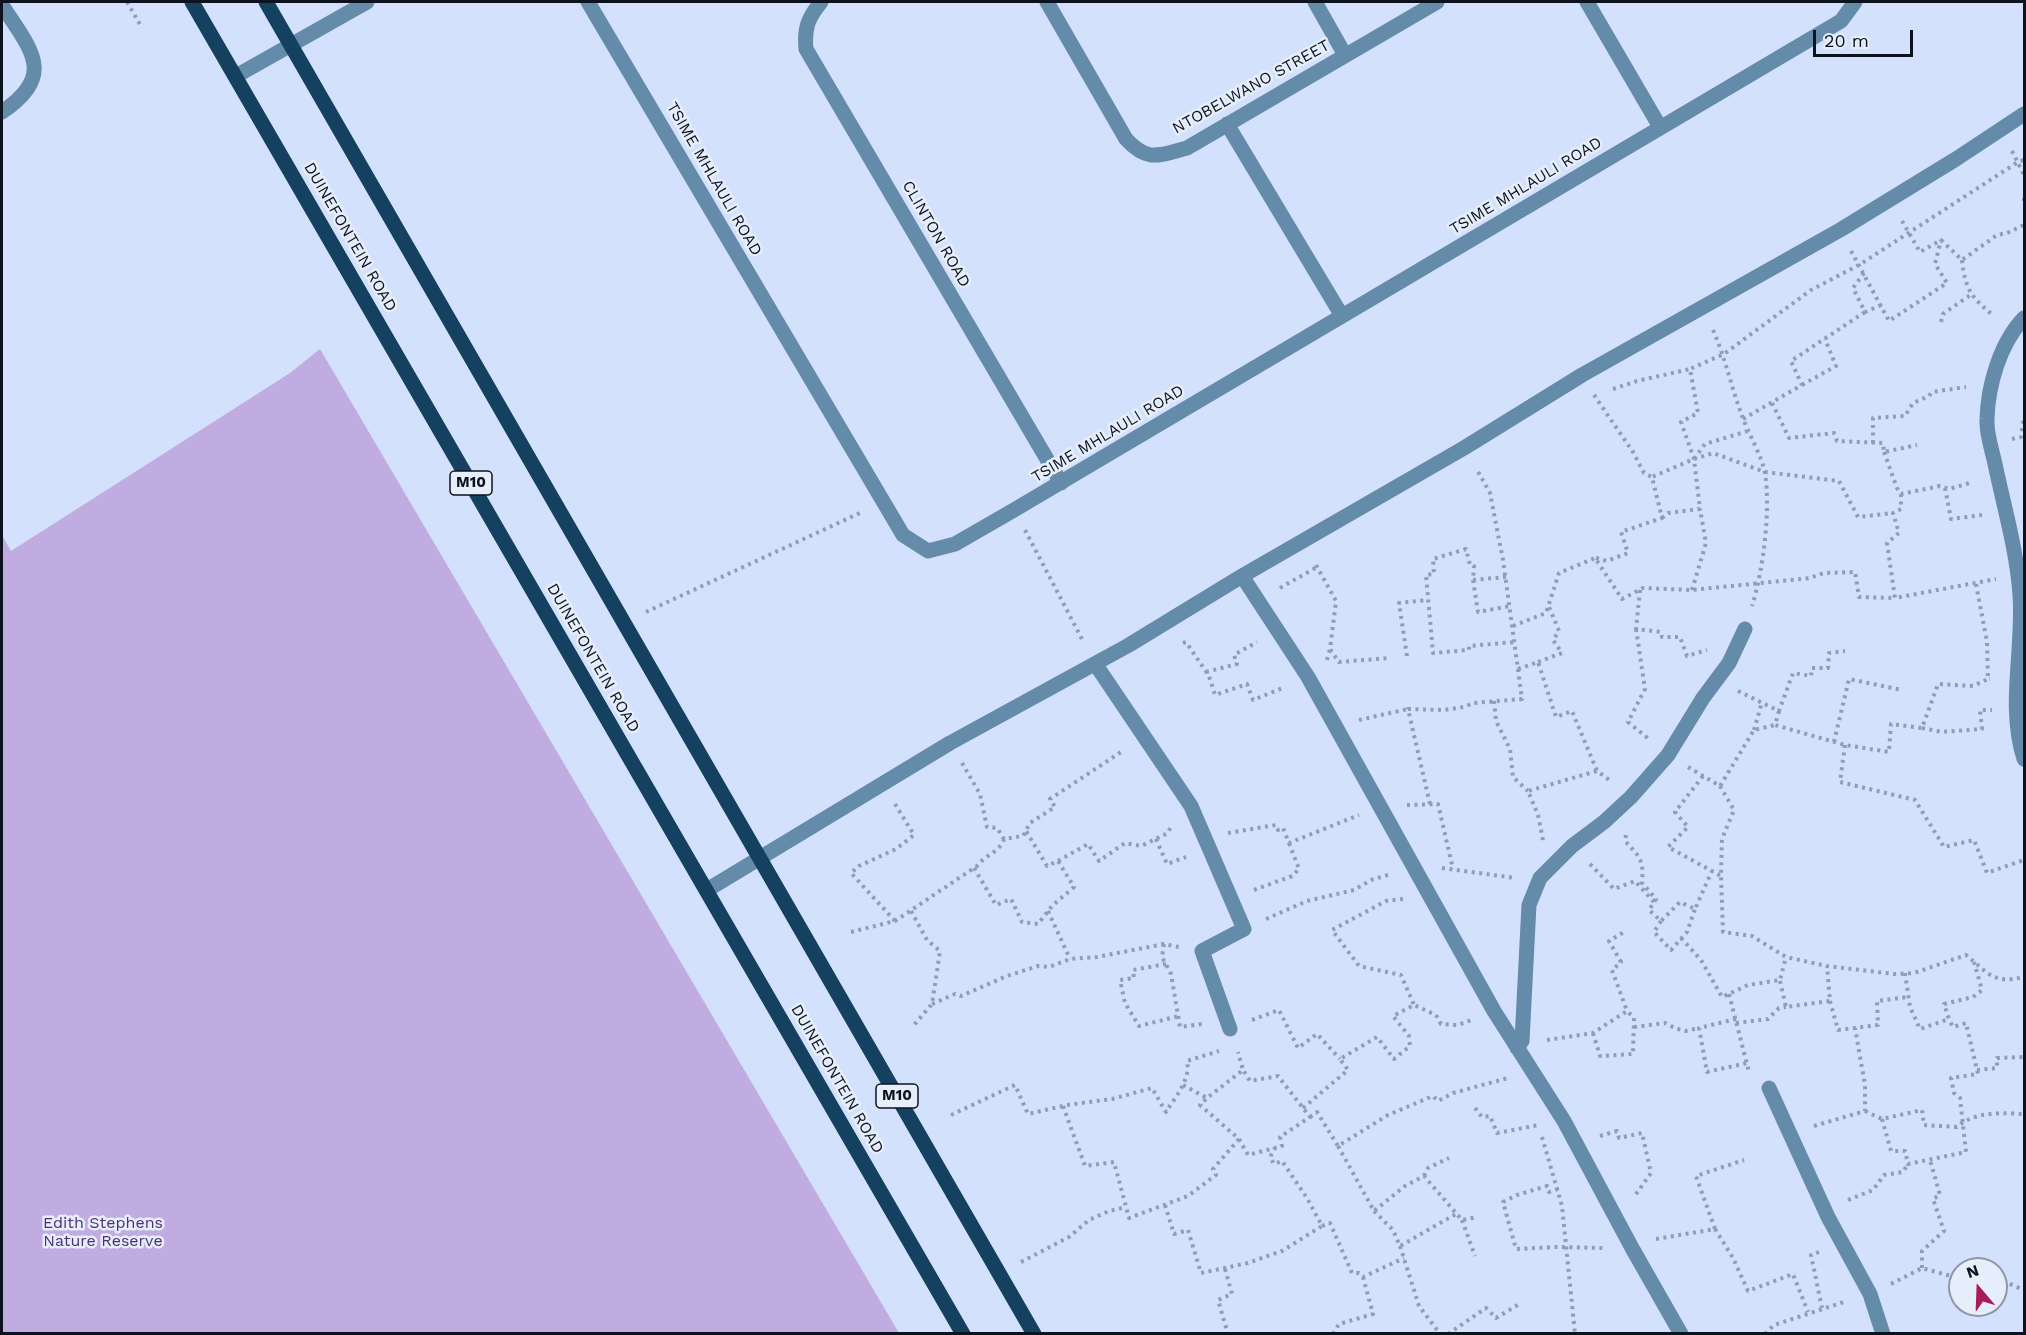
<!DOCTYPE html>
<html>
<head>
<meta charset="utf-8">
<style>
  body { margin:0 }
  #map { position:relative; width:2026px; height:1335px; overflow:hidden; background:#d3e1fc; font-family:"Work Sans",sans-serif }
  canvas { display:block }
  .frame { position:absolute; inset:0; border:3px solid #0d131e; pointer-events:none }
  .north { position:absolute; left:1948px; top:1257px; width:60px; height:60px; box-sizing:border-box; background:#e7eefb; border:2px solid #9096a3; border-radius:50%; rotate:341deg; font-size:16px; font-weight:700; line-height:24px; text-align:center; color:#0d131e }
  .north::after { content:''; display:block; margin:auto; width:21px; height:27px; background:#a91b58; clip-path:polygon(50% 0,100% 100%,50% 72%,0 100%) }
  .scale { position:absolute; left:1813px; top:30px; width:100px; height:27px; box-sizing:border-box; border:3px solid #0d131e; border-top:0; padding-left:8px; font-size:18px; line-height:21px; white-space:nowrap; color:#0d131e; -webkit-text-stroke:4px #e7eefb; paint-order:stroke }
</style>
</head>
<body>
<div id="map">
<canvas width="2026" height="1335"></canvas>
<div class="frame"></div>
<div class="north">N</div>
<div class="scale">20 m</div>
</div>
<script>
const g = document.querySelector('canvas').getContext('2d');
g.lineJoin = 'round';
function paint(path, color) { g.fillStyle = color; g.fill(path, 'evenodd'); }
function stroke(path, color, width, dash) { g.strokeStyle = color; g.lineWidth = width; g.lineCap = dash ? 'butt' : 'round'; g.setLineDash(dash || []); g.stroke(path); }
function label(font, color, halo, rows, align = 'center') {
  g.font = font + ' "Work Sans",sans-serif'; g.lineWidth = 5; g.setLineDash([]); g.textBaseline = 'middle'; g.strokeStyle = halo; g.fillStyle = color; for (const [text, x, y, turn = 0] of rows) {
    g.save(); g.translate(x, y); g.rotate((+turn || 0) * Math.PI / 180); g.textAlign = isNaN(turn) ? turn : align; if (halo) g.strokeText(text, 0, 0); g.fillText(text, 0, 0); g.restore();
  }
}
const green = new Path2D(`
  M320,349L899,1333H2V535L11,551L290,373Z`);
const path = new Path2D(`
  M127,2L142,28
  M2012,151L2024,175
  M2024,198V201
  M1902,221L1920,252L1941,240L1962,260L1997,235L2007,233L2024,225
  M1851,251L1889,321L1947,283L1935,264L1941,240
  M1962,260C1965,290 1972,298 1994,316
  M1864,273L1853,288L1865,312L1881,305
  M1941,322L1943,314L1972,294
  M1713,330C1725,357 1731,386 1741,413C1747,431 1762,456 1765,473C1771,510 1763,571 1752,606
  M1802,385L1836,366L1825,339
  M1613,389L1637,381L1690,369
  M1594,395L1633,452L1644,473L1652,477
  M1772,403L1789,438L1834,433L1837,441L1883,443L1884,452L1917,445
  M1743,419L1802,385L1791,361L1865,312
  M2012,439L2021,437L2024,416
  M1873,443V418L1905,416L1913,403L1929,396L1932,392L1966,387
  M1884,452L1897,488L1901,494L1940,486L1949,489L1973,482
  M1694,459L1713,453L1765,472L1839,481L1858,517L1893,513
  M1945,488L1951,519L1982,515
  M1901,494V509L1893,513L1899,533L1887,543L1895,598L1996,579
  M1662,518L1668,513L1700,509L1694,459L1681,422L1698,413L1690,369L1724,354L1811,290L1859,265L2018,162L2024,160
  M1025,530L1084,643
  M1596,558L1607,561L1628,553L1621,532L1662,518L1652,477L1694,459L1705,444L1748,431
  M1316,565L1336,601L1330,649L1339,662L1389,658
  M1506,577L1473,580L1474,566L1470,565L1466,549L1433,559L1434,574L1426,575L1433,653L1469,650V646L1515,642
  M1473,580L1478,612L1510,606
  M1976,584L1987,642L1988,679H1990
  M1280,588L1317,567
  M1640,590L1636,629L1661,632L1662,637H1680L1687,656L1707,650
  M1692,590L1706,543L1700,509
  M646,612L862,512
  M1513,626L1546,613L1559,573L1595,558L1622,599L1643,588L1692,590L1810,578L1824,573L1855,572L1859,597L1895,598
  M1636,629L1645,689L1628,722L1650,740
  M1183,643L1186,642L1209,676L1215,695L1247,684L1253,700L1285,687
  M1407,656L1399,603L1428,600
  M1327,660L1330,649
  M1538,662L1562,653L1553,640L1559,631L1549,607
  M1518,669L1538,662L1556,717L1572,711L1597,771
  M1206,672L1237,664L1234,655L1257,642
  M1738,691L1779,711L1793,673L1811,676L1812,668H1828L1829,653L1845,651
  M1494,701L1496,721L1510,749L1513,777L1528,791
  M1779,711L1775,725L1845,745L1889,752L1891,724L1922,728L1938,684L1973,686L1988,679
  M1359,720L1408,709
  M1922,728L1942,732L1982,729L1980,710H1992
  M1754,730L1762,702
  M1834,742L1849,679L1902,690
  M1845,745L1840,782L1915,800L1944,847L1974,840L1987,873L2024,860
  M962,763L980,794L987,827L997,828L1004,839L1023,836L1030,823L1055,807L1050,799L1124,750
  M1688,767L1720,786L1754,730L1775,725
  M1703,776L1675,812L1688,827L1668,847L1721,876
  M1720,786L1734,810L1722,839L1721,876L1723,932L1752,936L1786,957L1827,966L1894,974L1914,973L1966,955C1989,974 1993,984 2024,977
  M895,804L914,835L896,849L859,866L851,873L895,921
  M1430,804L1408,709L1444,710L1464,707L1473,703L1522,699L1503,560L1490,493L1476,468
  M1407,805L1438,804L1453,869
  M1228,833L1276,825L1278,830L1283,828L1289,843L1359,815
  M1626,835L1625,841C1640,857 1644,860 1642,883L1656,899L1649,910L1661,921L1680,902L1695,909L1712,871
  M1156,839L1167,864L1186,857
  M1543,840L1538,815L1528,791L1597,771L1612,782
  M1058,861L1088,844L1099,861L1125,843L1141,846L1168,833L1172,824
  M1590,864L1614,889L1635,881L1654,902
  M974,868L996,905L1011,899L1022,922L1038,924L1052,906L1074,887L1058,861L1047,866L1026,831
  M1442,868L1515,878
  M1254,890L1292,876L1299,869L1289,843
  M1403,899L1386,901L1332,930L1359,966L1401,975L1414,1005
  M911,911L927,940L940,951L932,1004L914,1025
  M1048,911L1070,959
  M1266,919L1307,901L1354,890L1371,880L1391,874
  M1661,921L1654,932L1671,950L1687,932L1695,909
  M851,932L895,921L977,866C985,855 1000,852 1004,839
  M1681,938L1701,960L1722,997L1748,985L1780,980L1786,957
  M1164,944L1162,957L1171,974L1180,1027L1202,1024
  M1166,964L1133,970L1134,978L1120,980L1125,1003L1139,1026L1179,1016
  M1905,973L1910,1007L1920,1029L1949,1019L1944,1004L1973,997L1982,990L1974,962
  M1780,981L1786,1007L1830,1001L1827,966
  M1729,994L1749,1072
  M1830,1001L1838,1030L1878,1025L1877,1001L1908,997
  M932,1004L955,994L961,996L1007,976L1038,966L1049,967L1070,959L1097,957L1164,944L1179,947
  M1736,1019L1699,1028L1707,1072L1747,1063
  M1252,1020L1279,1010L1298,1048L1317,1034L1340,1059
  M1736,1023L1768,1019L1779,1008L1786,1007
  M1634,1027L1665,1023L1675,1028L1685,1031L1699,1028
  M1593,1033L1600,1056L1633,1054L1634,1018L1627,1011
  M1547,1040L1593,1033L1627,1011L1612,970L1621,962L1609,941L1624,932
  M1977,1070L1997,1068V1058L2024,1057
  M1183,1085L1207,1098L1243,1070L1238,1052
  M1063,1106L1085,1166L1114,1162L1129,1218L1188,1196L1216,1175L1213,1169L1239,1139L1200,1105L1207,1098
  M1303,1108L1348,1070L1340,1059L1377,1037L1394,1059L1410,1046L1409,1036L1393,1016L1414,1005L1436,1015L1441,1024L1458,1025L1471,1020
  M1475,1108L1482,1117L1490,1116L1497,1133L1539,1125
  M1865,1111L1882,1119L1922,1110L1924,1125L1957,1127C1975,1111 2002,1113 2024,1114
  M951,1115L1015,1085L1028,1114L1067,1105L1112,1099L1152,1088L1166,1112C1175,1097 1191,1080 1187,1061L1219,1051
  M1310,1117L1317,1112L1338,1146L1388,1115L1433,1096L1438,1101L1453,1093L1508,1078
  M1882,1119L1891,1151H1905L1908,1164L1966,1152L1960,1098L1954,1093L1951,1078L1978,1074L1966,1023L1953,1027L1949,1019
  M1814,1126L1865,1111V1085L1855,1028
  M1600,1136L1617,1131L1619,1138L1642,1133L1651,1173L1634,1197
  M1542,1137L1562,1206L1575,1334
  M1239,1139L1248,1155L1282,1146L1280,1137L1310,1117L1278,1076L1250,1081L1243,1070
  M1338,1146L1374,1211L1405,1186L1424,1176L1462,1220L1477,1217
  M1424,1176L1428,1168L1449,1158
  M1558,1189L1549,1192L1547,1186L1517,1195L1503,1202L1516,1249L1557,1247L1603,1248
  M1848,1200L1873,1190L1884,1175L1903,1172L1908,1164
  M1165,1205L1174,1234L1188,1230L1201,1273L1248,1263L1282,1251L1322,1226L1307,1198L1282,1161L1274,1164L1270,1157L1275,1148
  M1374,1211L1393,1230L1400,1246L1456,1214
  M1462,1220L1475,1256
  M1322,1226L1330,1223L1352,1273H1359L1363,1277L1404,1258
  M1715,1229L1733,1258L1748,1291L1793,1274L1808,1312
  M1656,1239L1715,1229L1696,1176L1744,1160
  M1400,1246L1419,1306L1440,1334
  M1819,1252L1811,1255L1822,1308
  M1021,1262L1069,1237L1089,1220L1109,1211L1126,1207
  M1922,1268V1251L1944,1231L1933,1199L1940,1195L1930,1160
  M1225,1269L1232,1294L1218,1300L1228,1334
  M1996,1278L2024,1290
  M1891,1284L1922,1268L1947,1275H1960
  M1333,1334L1339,1324L1373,1314L1363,1277
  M1448,1334L1486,1308L1496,1318L1521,1303
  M1765,1334L1774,1325L1847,1301`);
const lane = new Path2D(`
  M2,5C31,50 57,75 2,112`);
const street = new Path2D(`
  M588,2L903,535L928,551L955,544L1014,510L1841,21L1855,2
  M821,2C808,18 804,28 806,49L1061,483
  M1047,2L1126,139C1148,163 1159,155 1187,148L1437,2
  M1315,2L1345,55
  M1587,2L1660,127
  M236,76L367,2
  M1227,124L1342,316
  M2024,318C2000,343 1988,385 1987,419C1986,433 1992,450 1995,464C2004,507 2017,551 2020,595C2024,649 2007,706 2024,759
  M1242,576L1308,677L1494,1011L1564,1121L1632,1248L1681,1334
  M1096,665L1191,806L1244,929L1202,951L1230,1029
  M707,890L950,743L1129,645L1242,576L1464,448L1582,375L1840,230L1956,159L2024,114
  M1517,1048L1522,1041L1529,905L1540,878L1572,846L1604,822L1631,797L1668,755L1703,698L1729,663L1745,629
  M1769,1088L1828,1217L1870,1294L1883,1334`);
const primary = new Path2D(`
  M192,2L963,1334
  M266,2L1034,1334`);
const shields = [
  [471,483,42],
  [897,1096,42]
];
const shieldNames = [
  ["M10",471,483],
  ["M10",897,1096]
];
const streetNames = [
  ["NTOBELWANO STREET",1251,87,-29],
  ["TSIME MHLAULI ROAD",714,179,60],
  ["TSIME MHLAULI ROAD",1526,186,-31],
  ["CLINTON ROAD",936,234,60],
  ["DUINEFONTEIN ROAD",350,237,60],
  ["TSIME MHLAULI ROAD",1108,434,-31],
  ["DUINEFONTEIN ROAD",593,658,60],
  ["DUINEFONTEIN ROAD",837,1079,60]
];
const parkNames = [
  ["Edith Stephens",103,1223],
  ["Nature Reserve",103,1241]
];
paint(green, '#c1ace1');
stroke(path, '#919db2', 4, [3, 4.5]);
stroke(lane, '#648ba9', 15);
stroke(street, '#648ba9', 15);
stroke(primary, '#14415f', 15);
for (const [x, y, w] of shields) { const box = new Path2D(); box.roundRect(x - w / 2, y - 12, w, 24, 4.5); g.fillStyle = '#e7eefb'; g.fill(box); stroke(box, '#0d131e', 1.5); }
label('bold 15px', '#0d131e', null, shieldNames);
label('16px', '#0d131e', '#e7eefb', streetNames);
label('16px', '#4e3072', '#e7eefb', parkNames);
</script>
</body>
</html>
